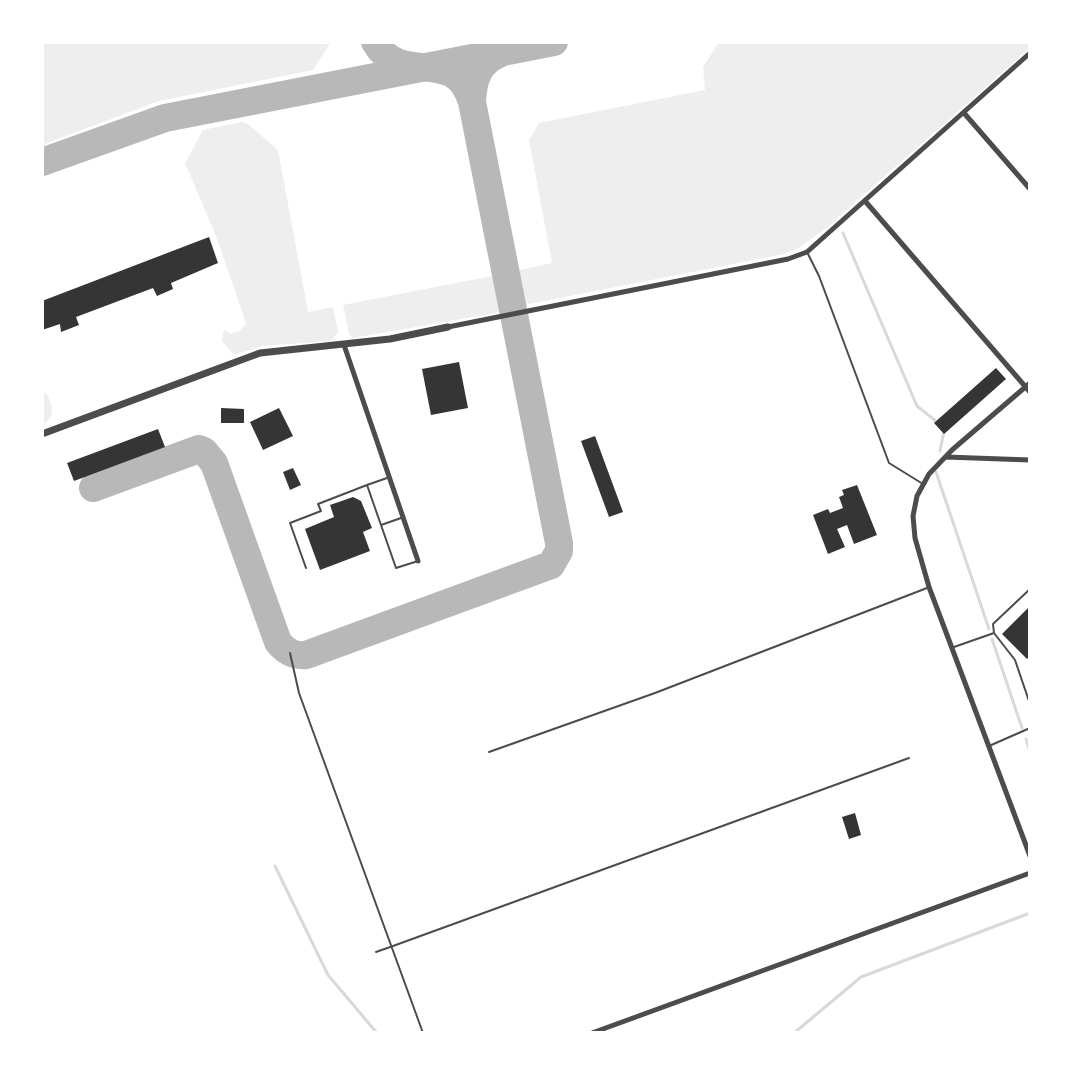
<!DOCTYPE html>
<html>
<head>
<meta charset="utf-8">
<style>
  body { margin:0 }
  #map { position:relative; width:1072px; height:1075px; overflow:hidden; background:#fff; font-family:Arial,sans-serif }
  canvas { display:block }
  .frame { position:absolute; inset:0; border:44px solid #fff; pointer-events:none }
</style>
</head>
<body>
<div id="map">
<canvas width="1072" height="1075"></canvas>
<div class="frame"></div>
</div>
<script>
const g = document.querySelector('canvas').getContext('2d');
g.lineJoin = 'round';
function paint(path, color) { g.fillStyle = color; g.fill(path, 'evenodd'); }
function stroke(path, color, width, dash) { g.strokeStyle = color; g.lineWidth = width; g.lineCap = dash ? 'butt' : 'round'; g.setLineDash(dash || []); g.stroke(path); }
const green = new Path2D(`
  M42,42H331L313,70L159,101L42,145Z
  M719,42H1030V48L825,229L800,247L784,254L529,304L523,302L519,279L520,270L552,263L529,140L539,123L705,90L703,67Z
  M242,122L248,124L278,150L308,312L333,307L338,332L331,341L262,346L234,355L222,341L224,330L231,334L240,331L246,323L216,236L185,163L203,130Z
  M492,276L495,280L501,312L353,338L349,334L343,305Z
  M42,391L47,395C54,409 55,417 42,425Z`);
const stream = new Path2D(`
  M843,233L917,406L937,422
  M940,451L944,431
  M936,472L989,629
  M992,639L1022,728
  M1026,739L1030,752
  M275,866L328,975L377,1033
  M794,1033L861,977L1030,913`);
const taxiway = new Path2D(`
  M375,42C402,89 454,43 472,102C473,79 479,61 501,53
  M42,162L165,118L554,42
  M93,488L199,449L204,451L214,463L278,642C286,652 294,656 306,655L551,565L559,551V543L472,102`);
const building = new Path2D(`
  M209,237L218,263L171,283L173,289L157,296L153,288L76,317L79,325L61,332L60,324L42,330V301Z
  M459,362L468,408L431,415L422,369Z
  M996,368L1006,379L944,434L934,423Z
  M221,408L244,409V423H221Z
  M279,408L293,436L263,450L250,422Z
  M158,429L165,447L74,481L67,463Z
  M595,436L623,512L609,517L581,441Z
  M293,468L301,485L290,490L283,472Z
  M857,485L877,535L854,544L847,525L837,529L845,547L828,554L813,515L828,509L830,513L843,508L839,497L844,495L842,490Z
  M353,497L361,501L372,528L363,532L370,551L320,570L305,529L334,517L330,505Z
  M1030,606V656L1027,659L1002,634Z
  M855,813L861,835L849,839L842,817Z`);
const service = new Path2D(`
  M807,252L819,276L889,463L923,484
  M367,485L387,478
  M381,525L401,518
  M306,568L290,523L321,511L318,504L367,485L396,568L418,561
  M994,633L993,624L1030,589
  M954,647L994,633L1015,660L1030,704
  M290,653L299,693L423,1033
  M989,746L1030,728
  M489,752L655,693L927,588
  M393,946L909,758
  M376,952L393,946`);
const minor = new Path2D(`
  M964,113L1030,189
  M865,201L1030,392
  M448,327L788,259L807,252L1030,53
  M344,345L418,561
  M1030,383L952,450L929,474L917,496L913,516L915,538L929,587L1030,856
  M946,457L1030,460
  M592,1033L1030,873`);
const tertiary = new Path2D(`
  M42,434L260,353L390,339L448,327`);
paint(green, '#eee');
stroke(stream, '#d9d9d9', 3);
stroke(taxiway, '#b8b8b8', 28);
paint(building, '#353535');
stroke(service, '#4c4c4c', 2);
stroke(minor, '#4c4c4c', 5);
stroke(tertiary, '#4c4c4c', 7);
</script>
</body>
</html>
